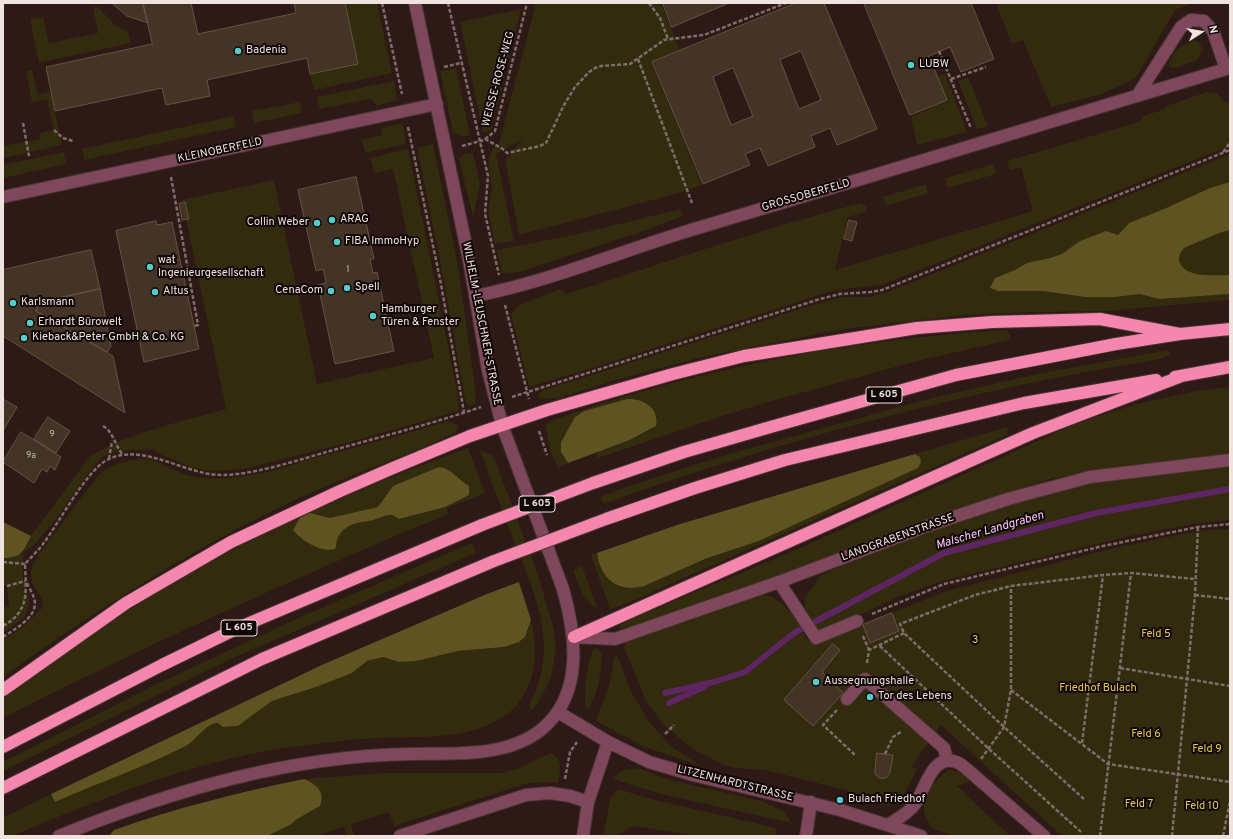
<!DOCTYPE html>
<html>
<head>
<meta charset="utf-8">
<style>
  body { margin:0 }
  #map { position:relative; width:1233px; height:839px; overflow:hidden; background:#2d1916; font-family:Overpass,sans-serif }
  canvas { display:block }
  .frame { position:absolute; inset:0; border:4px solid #f0e2df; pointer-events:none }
  .north { position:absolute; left:1181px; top:12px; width:40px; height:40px; -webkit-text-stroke:3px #0f0706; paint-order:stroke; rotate:78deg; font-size:11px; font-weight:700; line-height:16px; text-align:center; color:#f0e2df }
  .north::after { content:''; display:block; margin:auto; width:14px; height:18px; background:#f0e2df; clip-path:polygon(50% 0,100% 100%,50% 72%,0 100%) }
</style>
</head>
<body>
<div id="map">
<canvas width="1233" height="839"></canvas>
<div class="frame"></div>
<div class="north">N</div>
</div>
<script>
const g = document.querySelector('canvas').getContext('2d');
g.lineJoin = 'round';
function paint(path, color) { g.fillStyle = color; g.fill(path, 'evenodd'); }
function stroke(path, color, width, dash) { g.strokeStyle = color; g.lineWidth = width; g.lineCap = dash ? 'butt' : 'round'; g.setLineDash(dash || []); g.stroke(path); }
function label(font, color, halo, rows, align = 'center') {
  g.font = font + ' Overpass,sans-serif'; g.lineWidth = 4; g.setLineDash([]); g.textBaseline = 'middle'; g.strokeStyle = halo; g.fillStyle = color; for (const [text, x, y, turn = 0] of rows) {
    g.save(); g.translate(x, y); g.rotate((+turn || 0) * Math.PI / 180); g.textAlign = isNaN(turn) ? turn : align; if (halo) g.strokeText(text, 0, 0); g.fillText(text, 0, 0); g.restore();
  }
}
const green = new Path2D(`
  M345,3H377L392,73L314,90L310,74L358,64Z
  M536,3H661L680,50L651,62L702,185L679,193L519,235L505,159L523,139L496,154L514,241L495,244L488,210L492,189L488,161L493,148L499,143Z
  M996,3H1193L1175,10L1136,78L1102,94L1051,107L1023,40L1012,44Z
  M93,7H98L114,24L128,32L131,43L39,63L30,19L43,17L49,43L98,33Z
  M521,9L491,130L483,133L460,22Z
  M1193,41H1197L1203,49L1198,60L1175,68L1169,67C1169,54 1182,44 1193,41Z
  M456,68L470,135L462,137L453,132L440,71Z
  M32,70L38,95L51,92L62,145L3,158V146L40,139L39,133L54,130L47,99L32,102L26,71Z
  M945,74L967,132L917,145L911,117L947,100L938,77Z
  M968,77L988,126L977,129L958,81Z
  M394,81L397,100L377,106L371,99L320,109L317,97Z
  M1207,92L1217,93L1223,100L1230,104V146L882,285L835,290L599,366L529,387L511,314L518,306L560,289L567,294C665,262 762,229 861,203L867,207L866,212L848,217L835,270L1033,211L1021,167L1010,170L1007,161L1139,122L1143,116L1165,109L1166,106Z
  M300,102L302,113L254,123L252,111Z
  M234,116L236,127L84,160L82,149Z
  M402,123L406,144L365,153L362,140L382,135L381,128Z
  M433,144L458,265L476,395L475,404L470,406L467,405L465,399L441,265L417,148Z
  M408,149L457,391L459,407L458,411L354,441L244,469L210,471L193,468L157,453L154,449C140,450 116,449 103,457C98,461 93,468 89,473C72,494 45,541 23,553V577L30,604L24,618L3,633V608L9,606L7,585H3V558H13L23,553L31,536L90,456C132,432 180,422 226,409L182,200L274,180L317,384L434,358L393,169L374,173L370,158Z
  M64,152L66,164L3,178V165Z
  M473,153L480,184L473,217L459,159L465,154Z
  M1230,154V182L1210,188L1165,209L1129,223L1118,235L1050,258L1027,263L1015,270L995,278L991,288L998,291H1042L1085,297H1115L1140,293L1159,299L1230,294V300L1107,311L1035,312L965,315L844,329L698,358L613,381L559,398L539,399L538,394L544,390L803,308L842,297H868L885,293Z
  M994,164L996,174L948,188L945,178Z
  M926,184L928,193L886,206L883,197Z
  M681,209L683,216L635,234L522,271L502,274L497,250L578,234Z
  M1230,230V275C1217,275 1181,279 1179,259C1179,255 1181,251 1184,248L1219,233Z
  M1007,330L1010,335L1009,340L917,361L772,401L722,416L598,458L596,453L630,440L653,429L657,416L647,403L627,399L584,411L575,417L561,442V452L568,463L558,468L550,450L545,423C693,369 850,339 1007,330Z
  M1168,350L1170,355L1160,359C971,390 784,439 603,504L600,497L629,486L726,455L924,400L1037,374Z
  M1230,387V456L1103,469L1050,479L633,627L619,628L620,625L641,615L800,548L1075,424L1136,404L1197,391Z
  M448,421L458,425L457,431L452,434C405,457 354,473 306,495C199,544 99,608 3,677V640L23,627L43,607C43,593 26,583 32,567C35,558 96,476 104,470C115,463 131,459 145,459C159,460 173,471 187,475C208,481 228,478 250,475C272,473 293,464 314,458C359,446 404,435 448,421Z
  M1004,428H1008L1007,435L625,604L610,609L591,555L597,553C600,570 607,580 622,588L759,541L918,468L921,462L920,457L915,454Z
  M468,448L485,493L447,508L448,514C297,577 149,644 3,718V699C75,643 152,592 233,549C309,510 388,477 468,448Z
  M480,450L491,455L495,460L538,575L554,630L556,648L551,678L537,705L531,710L529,705C561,648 535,594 513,539C502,509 490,480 480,450Z
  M1230,465V520L1192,524L1135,535L942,581L898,597L826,631L819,630L805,608V597L821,575L850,562L1010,503L1095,479Z
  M1230,529V836H1062L941,725L912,766L917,770L902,798L889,806L848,795L849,791L765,770L735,768L724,765L691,748L663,724L646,701L624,647L626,641L759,594C785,596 796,620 808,641L818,643L946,591L1119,547L1198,531Z
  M472,543L476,553L233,658L3,771V762L155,685L298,618Z
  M582,566L597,608C582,601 579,584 573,570Z
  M531,620C540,655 535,699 500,719C463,741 417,736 376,738C344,740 312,744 280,749C191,762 96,801 12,836H3V818L51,794L55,802L171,753C178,750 185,748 191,743C200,736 206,724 218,723L223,727L238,726L272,701L316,687L352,673L367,661L383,657L399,662L458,651L504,647L519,642L525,637Z
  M595,648L602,653C601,673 599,694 587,710C582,700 587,655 595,648Z
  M617,655L632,693L650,723L671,746L701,766L642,746L596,721L610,682L614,658Z
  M550,753C564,758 560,770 558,782L528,783L394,826L389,812L351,824L354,836H348L344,827L316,836H267L290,825L297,819L320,806C326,792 316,784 304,779L386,773H501L520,768Z
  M638,768L670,780L762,801L785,812L791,823L661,794L613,779L621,771Z
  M949,770C959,770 965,773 970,782L957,786L1010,836H953L932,828C929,823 925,817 924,811C921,797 937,776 949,770Z
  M618,789L655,800L776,828V836H699L633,826L616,836H603L611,797Z`);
const forest = new Path2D(`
  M1230,182V230L1219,233L1184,248C1181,251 1179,255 1179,259C1181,279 1217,275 1230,275V294L1159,299L1140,294L1115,297H1085L1042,291H998L990,288L995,278L1015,270L1027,263L1050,258L1062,254L1080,241L1106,231L1118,235L1129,223L1164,209L1210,188Z
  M627,399C643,398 660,408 656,426L630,440L568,463L561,452V442L575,417L584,411Z
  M915,454L920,457L921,462L918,468L759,541L705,559L644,586C617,593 601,579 597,553L677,525Z
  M439,467C450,468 459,480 469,486V495L445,507L399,519C390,511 384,517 373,520C360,523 349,522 340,534C336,538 337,545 335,549C321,553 302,541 293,530L300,518L310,513L330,518L378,507L393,486Z
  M3,522L31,536C23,552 22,558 3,558Z
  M519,582L531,620L525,637L519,642L504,647L458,651L416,661L399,662L383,657L367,661L352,673L316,687L272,701L238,726L223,727L218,723C204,724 197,741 184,747C142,768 98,783 55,802L51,794L324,664L487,594Z
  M304,779C316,784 326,792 320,806L297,819L290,825L267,836H109L114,830C176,808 240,792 304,779Z`);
const stream = new Path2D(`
  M665,693L714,682L745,672L794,633L944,553L1096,513L1230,489
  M669,703L704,687`);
const building = new Path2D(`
  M112,3H143L148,23L127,16Z
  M143,3H191L198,34L296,13L294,3H345L358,64L310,74L307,58L207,80L210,96L166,105L162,88L55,111L46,67L152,44Z
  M663,3H729L672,27Z
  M796,3H824L877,129L837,145L830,128L811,136L815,147L768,166L760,148L745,154L750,165L703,184L652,62ZM801,51L821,100L799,109L780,60ZM733,68L753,116L731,125L713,77Z
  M864,3H971L994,59L961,72L950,47L929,56L947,100L910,115Z
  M356,177L374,259H370L373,273L377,272L394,351L335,364L318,285L326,283L325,277L323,269L316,271L298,190Z
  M185,202L189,219L182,220L179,204Z
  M849,220L857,222L852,241L844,239Z
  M156,221L157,225L172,222L199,349L144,362L116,231Z
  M91,250L100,289L41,302L36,311L113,356L125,413L3,336V270Z
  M100,289L111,346L107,352L36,311L41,302Z
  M3,399L17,407L3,431Z
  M48,417L70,431L56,453L34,439Z
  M21,432L61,457L55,470L50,466L47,472L42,469L34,483L3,462Z
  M892,613L899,631L870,643L863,625Z
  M833,644L840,650L822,672L843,693L813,726L784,700Z
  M877,753L893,755L890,773L886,778H879L875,774Z`);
const path = new Path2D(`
  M382,3L402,94
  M448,3L488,176L485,214L499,275
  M649,3L660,18L668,39
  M939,51L971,128
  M638,59L692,203
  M444,67L461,63
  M951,79L986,67
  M23,123L29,156
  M408,127L440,279L464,412
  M54,130L63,138L73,141
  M485,139L503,149L507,153L540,146L546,143L564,105L575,87L588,73L595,68L601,66L630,64L664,40L704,35L786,3
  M462,146L484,140L495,131L527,3
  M1223,152L1230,143
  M171,177L198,325L194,326
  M505,305L529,399
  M512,397L820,299L840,294L871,292L882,290L1230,150
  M103,426C113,431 115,446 123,455
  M539,431L547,455
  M109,459L112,441
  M3,562L25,564
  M7,586L25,581
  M1195,595L1230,599
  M872,614L944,584L1103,546L1198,527L1230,524
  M3,626C30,611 26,591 25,564C31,557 38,551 43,544C59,523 86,471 107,460C143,441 185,476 224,475C257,474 298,460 330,451C380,437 431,424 481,407
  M863,636L869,650
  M3,637C15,629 40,616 34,598C32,592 28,586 26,581
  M880,646L989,749L1081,832
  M867,663L869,650L904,633
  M1120,668L1230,686
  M1011,690L1108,764L1230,782
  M837,710L823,725L855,755
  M665,734L674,725
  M1082,743L1103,575
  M885,754L893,737L901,732
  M981,759L1004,727L1011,690V586
  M565,779L570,752L577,742
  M1084,799L1004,727L904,633L900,624L975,595L1011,586L1103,575L1131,573L1195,579
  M1100,836L1131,573
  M1172,836L1195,595L1198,527
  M1223,836L1230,801`);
const minor = new Path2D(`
  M3,197L437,104
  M475,296C552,281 626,249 701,227C876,174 1051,123 1226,69L1213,31L1204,21L1191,20L1181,27L1137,96
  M779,582L816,638L857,621
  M574,637L615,639L779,582L930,525L1008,499L1090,477L1230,460
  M847,699L865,679L944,748L947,760
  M558,712L608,742L649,762L693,775L840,810L921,836
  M888,825C897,819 909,813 915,804C925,790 932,753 956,762C961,763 965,768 969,771L1044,836
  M59,836C171,791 289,756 410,754C453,753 507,758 542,729C584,694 576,635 563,589L502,425L488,370L469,260L415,3
  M400,836L526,795L550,793L570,796L588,802
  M583,836L588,802L608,742
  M806,836L811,802`);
const highway = new Path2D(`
  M1175,377L1230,367
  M593,483L684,452L774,426L956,375L1116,344L1180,334L1230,329
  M606,519L695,488L785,460L1024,403L1156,380
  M574,637L1033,433L1182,376
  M3,690L126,603L231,542L340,491L393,468L470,436L547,410L673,374L744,356L917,328L992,322L1100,319L1180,334
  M3,747L162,665L240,627L482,525
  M3,788L262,659L494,561`);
const highwayBridge = new Path2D(`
  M482,525L593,483
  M494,561L606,519`);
const markers = [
  [238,51,4,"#52cdcc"],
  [911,65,4,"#52cdcc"],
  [332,220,4,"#52cdcc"],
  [317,223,4,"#52cdcc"],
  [337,242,4,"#52cdcc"],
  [150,267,4,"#52cdcc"],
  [347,288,4,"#52cdcc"],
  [331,291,4,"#52cdcc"],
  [155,292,4,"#52cdcc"],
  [13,303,4,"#52cdcc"],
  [373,316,4,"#52cdcc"],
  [30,323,4,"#52cdcc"],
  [24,338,4,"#52cdcc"],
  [816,682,4,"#52cdcc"],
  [870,697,4,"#52cdcc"],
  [840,800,4,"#52cdcc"]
];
const numberNames = [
  ["1",348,270],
  ["9",52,435],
  ["9a",31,456]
];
const shields = [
  [884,395,36],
  [537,504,36],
  [239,628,36]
];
const shieldNames = [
  ["L 605",884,395],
  ["L 605",537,504],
  ["L 605",239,628]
];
const poiNames = [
  ["Badenia",246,51],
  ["LUBW",919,65],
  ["ARAG",340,220],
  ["Collin Weber",309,223,"right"],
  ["FIBA ImmoHyp",345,242],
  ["wat",158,261],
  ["Ingenieurgesellschaft",158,274],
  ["Spell",355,288],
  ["CenaCom",323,291,"right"],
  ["Altus",163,292],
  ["Karlsmann",21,303],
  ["Hamburger",381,310],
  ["Türen & Fenster",381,323],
  ["Erhardt Bürowelt",38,323],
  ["Kieback&Peter GmbH & Co. KG",32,338],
  ["Aussegnungshalle",824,682],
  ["Tor des Lebens",878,697],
  ["Bulach Friedhof",848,800]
];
const streetNames = [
  ["WEISSE-ROSE-WEG",499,79,-75],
  ["KLEINOBERFELD",220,151,-12],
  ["GROSSOBERFELD",806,196,-16],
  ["WILHELM-LEUSCHNER-STRASSE",481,324,79],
  ["LANDGRABENSTRASSE",898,538,-20],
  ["LITZENHARDTSTRASSE",735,784,14]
];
const parkNames = [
  ["Feld 5",1156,635],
  ["3",975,641],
  ["Friedhof Bulach",1098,689],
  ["Feld 6",1146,735],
  ["Feld 9",1207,750],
  ["Feld 7",1139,805],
  ["Feld 10",1202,807]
];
const waterNames = [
  ["Malscher Landgraben",990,531,-16]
];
paint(green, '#322b0d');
paint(forest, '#5f5321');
stroke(stream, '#5d2561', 6);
paint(building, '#443426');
stroke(building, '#635344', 1);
stroke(minor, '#483532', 14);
stroke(highway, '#483532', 14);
stroke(path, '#7e6d6a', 2.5, [4, 2]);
stroke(minor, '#7f475b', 12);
stroke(highway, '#f587af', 12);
stroke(highwayBridge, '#483532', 14, []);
stroke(highwayBridge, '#f587af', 12);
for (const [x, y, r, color] of markers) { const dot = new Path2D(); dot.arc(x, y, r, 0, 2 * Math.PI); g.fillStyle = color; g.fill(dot); stroke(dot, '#0f0706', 1.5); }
label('9px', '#c5b6b1', null, numberNames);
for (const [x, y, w] of shields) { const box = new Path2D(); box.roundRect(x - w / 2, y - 8, w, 16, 3); g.fillStyle = '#0f0706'; g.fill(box); stroke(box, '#f0e2df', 1); }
label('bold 10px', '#f0e2df', null, shieldNames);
label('11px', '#f0e2df', '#0f0706', poiNames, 'left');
label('11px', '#f0e2df', '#0f0706', streetNames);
label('11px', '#eacc4d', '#0f0706', parkNames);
label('italic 12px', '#fbc9fd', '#0f0706', waterNames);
</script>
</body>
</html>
